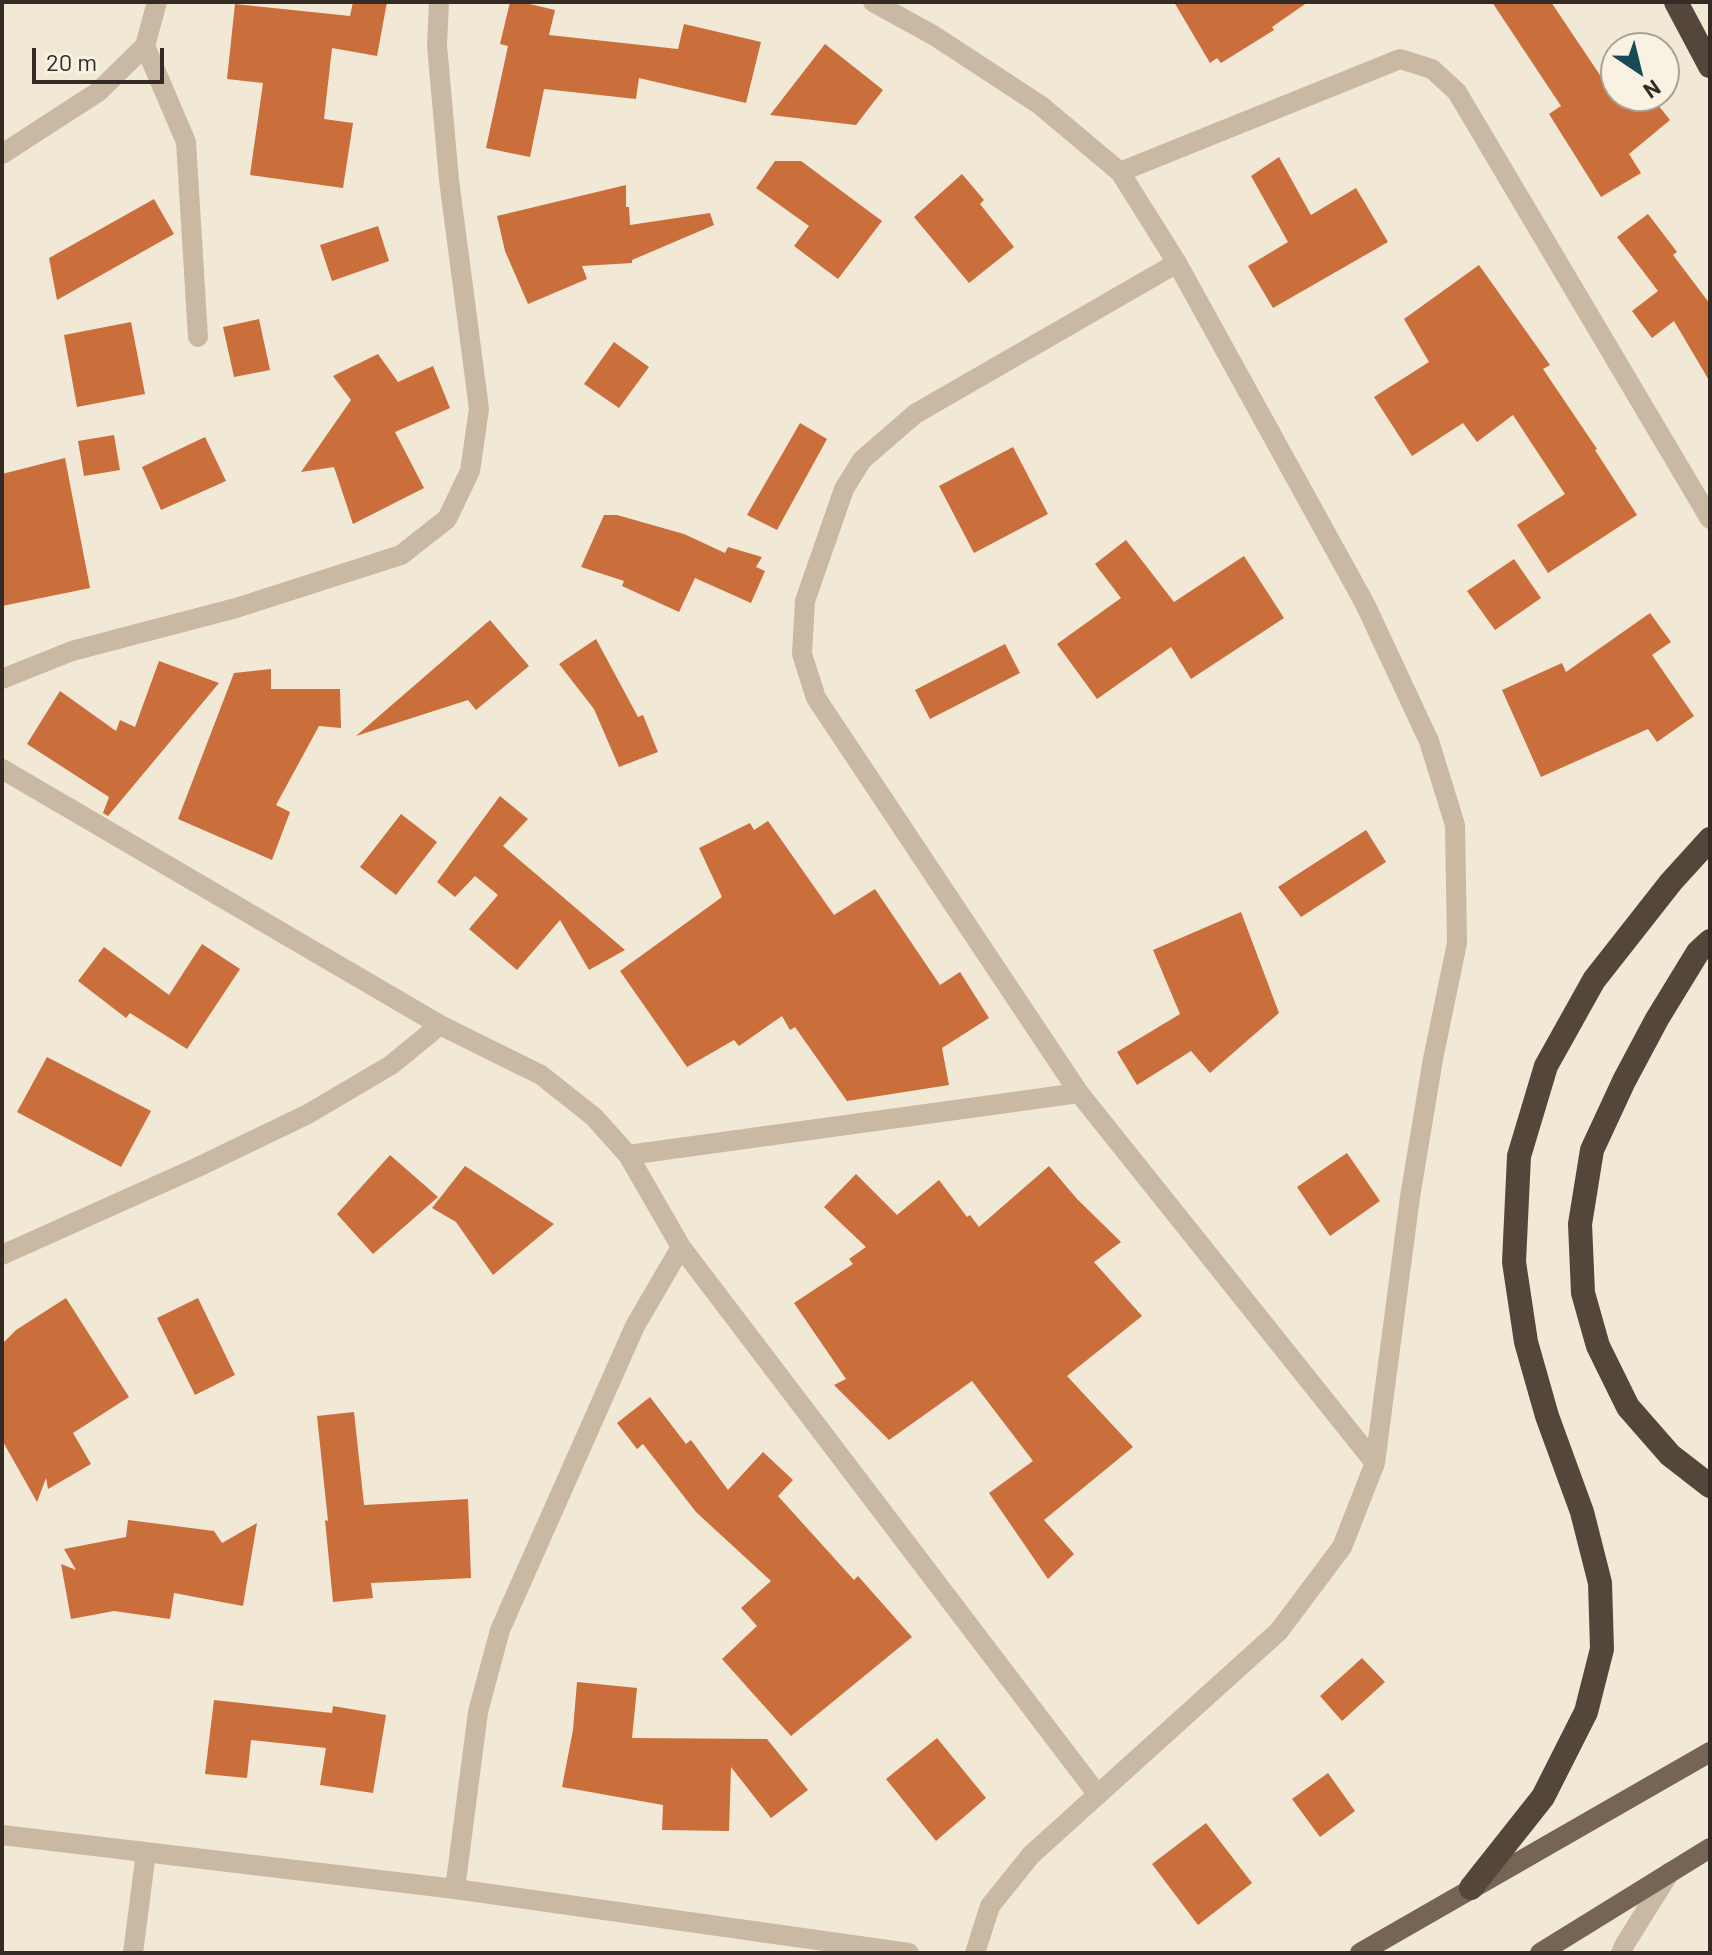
<!DOCTYPE html>
<html>
<head>
<meta charset="utf-8">
<style>
  body { margin:0 }
  #map { position:relative; width:1712px; height:1955px; overflow:hidden; background:#f1e8d6; font-family:Barlow,sans-serif }
  canvas { display:block }
  .frame { position:absolute; inset:0; border:4px solid #342b25; pointer-events:none }
  .north { position:absolute; left:1600px; top:32px; width:80px; height:80px; box-sizing:border-box; background:#f9f1e2; border:2px solid #aaa296; border-radius:50%; rotate:145deg; font-size:22px; font-weight:700; line-height:32px; text-align:center; color:#342b25 }
  .north::after { content:''; display:block; margin:auto; width:28px; height:36px; background:#194b56; clip-path:polygon(50% 0,100% 100%,50% 72%,0 100%) }
  .scale { position:absolute; left:32px; top:48px; width:132px; height:36px; box-sizing:border-box; border:4px solid #342b25; border-top:0; padding-left:10px; font-size:24px; line-height:28px; white-space:nowrap; color:#342b25; -webkit-text-stroke:6px #f9f1e2; paint-order:stroke }
</style>
</head>
<body>
<div id="map">
<canvas width="1712" height="1955"></canvas>
<div class="frame"></div>
<div class="north">N</div>
<div class="scale">20 m</div>
</div>
<script>
const g = document.querySelector('canvas').getContext('2d');
g.lineJoin = 'round';
function paint(path, color) { g.fillStyle = color; g.fill(path, 'evenodd'); }
function stroke(path, color, width, dash) { g.strokeStyle = color; g.lineWidth = width; g.lineCap = dash ? 'butt' : 'round'; g.setLineDash(dash || []); g.stroke(path); }
const building = new Path2D(`
  M353,2H387L377,56L332,48L324,119L353,123L343,188L250,175L263,83L227,79L235,4L350,16Z
  M510,2H521L555,10L549,35L678,49L684,24L761,42L746,103L639,78L636,99L544,89L530,157L486,148L508,46L500,44Z
  M1174,2H1308L1272,27L1274,30L1221,63L1217,58L1210,63Z
  M1492,2H1551L1614,96H1651L1670,120L1629,154L1641,173L1601,197L1549,114L1561,106Z
  M825,44L883,90L856,125L770,115Z
  M1279,157L1311,215L1356,188L1388,242L1273,308L1248,266L1288,242L1251,176Z
  M775,161H801L882,221L838,279L794,246L809,226L756,188Z
  M962,174L984,200L980,204L1014,247L969,283L914,217Z
  M626,185V207H629L630,225L710,213L714,225L632,260V263L582,266L587,279L528,304L505,251L497,216Z
  M154,199L174,234L57,300L49,258Z
  M1648,214L1677,252L1673,255L1710,304V382L1674,321L1652,338L1632,311L1658,291L1617,237Z
  M378,226L389,261L332,281L320,245Z
  M1479,265L1550,365L1543,369L1597,449L1595,450L1637,515L1548,573L1517,525L1565,494L1513,415L1477,442L1463,423L1412,456L1374,397L1429,362L1404,319Z
  M259,319L270,370L234,377L223,327Z
  M131,322L145,394L77,407L64,335Z
  M614,342L649,367L619,408L584,384Z
  M378,354L398,382L433,366L450,408L395,432L424,488L353,524L334,467L301,472L351,400L333,376Z
  M800,423L827,439L777,530L747,515Z
  M114,435L120,470L84,476L78,441Z
  M205,437L226,481L161,510L142,467Z
  M1013,447L1048,514L974,553L939,486Z
  M65,458L90,588L2,606V474Z
  M604,515H617L684,534L725,553L728,547L762,557L756,567L765,571L751,603L695,578L679,612L622,586L624,581L581,567Z
  M1126,540L1174,602L1244,556L1284,618L1191,679L1171,647L1097,699L1057,644L1121,598L1095,564Z
  M1514,559L1541,598L1495,630L1467,591Z
  M1650,613L1671,642L1652,655L1694,716L1657,742L1648,729L1541,777L1502,690L1562,663L1566,672Z
  M490,620L529,666L476,710L468,700L356,736Z
  M596,639L638,717L643,715L658,752L619,767L594,709L559,664Z
  M1005,644L1020,673L930,719L915,690Z
  M159,661L219,683L108,816L103,813L109,797L27,744L60,691L116,731L120,720L135,727Z
  M271,669V689H340L341,728L319,726L276,805L290,812L272,860L178,819L234,673Z
  M500,796L528,819L503,846L625,950L589,970L560,920L517,970L469,929L498,895L475,876L455,897L437,882Z
  M401,814L437,842L396,895L360,867Z
  M768,821L834,915L875,889L940,985L960,972L989,1018L942,1048L949,1085L847,1101L795,1027L790,1030L782,1016L739,1046L734,1040L687,1067L620,971L722,897L699,848L750,823L754,830Z
  M1366,830L1386,862L1301,917L1278,887Z
  M1241,912L1279,1013L1210,1073L1191,1051L1137,1085L1117,1052L1180,1014L1153,950Z
  M202,944L240,969L187,1049L130,1013L126,1018L78,981L104,947L169,995Z
  M47,1057L151,1111L121,1167L17,1112Z
  M1347,1153L1380,1201L1330,1236L1297,1187Z
  M390,1155L438,1197L373,1254L337,1214Z
  M465,1166L554,1224L493,1275L456,1222L432,1208Z
  M1049,1166L1077,1199L1121,1242L1094,1262L1142,1316L1067,1376L1133,1447L1044,1520L1074,1554L1048,1579L989,1493L1033,1461L972,1381L889,1440L834,1385L846,1379L794,1303L853,1264L849,1259L866,1247L824,1207L856,1174L897,1215L939,1180L967,1217L970,1215L979,1227Z
  M66,1298L129,1397L73,1433L91,1464L48,1489L46,1478L37,1502L2,1440V1344L16,1330Z
  M198,1298L235,1375L195,1395L157,1318Z
  M650,1397L686,1444L691,1440L728,1490L763,1452L793,1480L778,1496L854,1580L858,1576L912,1637L791,1736L722,1659L757,1626L741,1608L771,1581L696,1512L643,1444L637,1449L617,1423Z
  M354,1412L364,1505L468,1499L471,1578L371,1583L373,1598L333,1602L325,1520L328,1521L317,1416Z
  M128,1520L214,1531L222,1543L257,1523L243,1606L174,1593L170,1619L114,1611L71,1619L61,1564L76,1570L64,1549L126,1537Z
  M1362,1658L1385,1682L1342,1721L1320,1696Z
  M577,1682L637,1688L632,1738L767,1739L808,1790L771,1818L731,1767L729,1831L662,1830L663,1805L562,1787L573,1730Z
  M214,1700L332,1713L333,1706L386,1715L373,1793L320,1785L326,1748L251,1740L247,1778L205,1774Z
  M937,1738L986,1798L936,1841L886,1779Z
  M1328,1773L1355,1811L1320,1837L1292,1799Z
  M1206,1823L1252,1883L1198,1925L1152,1864Z`);
const minor = new Path2D(`
  M873,2L933,35L1040,105L1120,172L1177,263L1365,604L1429,741L1455,825L1457,943L1433,1059L1410,1197L1375,1463L1342,1547L1279,1631L1031,1855L990,1906L975,1953
  M145,46L186,142L198,337
  M2,154L98,92L145,46L157,2
  M1120,172L1400,59L1432,69L1457,92L1710,519
  M1177,263L915,414L862,460L844,489L805,601L802,654L816,698L1079,1093L1375,1463
  M2,679L72,651L236,608L401,555L447,519L470,471L479,409L449,180L437,45L439,2
  M2,769L440,1025L541,1075L594,1117L628,1155L681,1247L1098,1795
  M628,1155L1079,1093
  M2,1255L198,1167L308,1114L391,1065L440,1025
  M2,1835L455,1889L909,1953
  M455,1889L478,1712L500,1630L635,1326L681,1247
  M133,1953L146,1852
  M1621,1953L1625,1944L1670,1872`);
const major = new Path2D(`
  M1360,1953L1710,1752
  M1540,1953L1710,1848`);
const highway = new Path2D(`
  M1676,2L1710,66
  M1710,941L1698,952L1657,1019L1624,1081L1592,1150L1580,1224L1583,1293L1598,1346L1628,1407L1670,1455L1710,1486
  M1471,1888L1543,1797L1586,1712L1602,1649L1600,1583L1582,1512L1547,1416L1526,1342L1514,1262L1519,1156L1546,1066L1594,980L1671,882L1710,839`);
paint(building, '#ca6e3b');
stroke(minor, '#c9b8a2', 20);
stroke(major, '#766455', 20);
stroke(highway, '#55463b', 24);
</script>
</body>
</html>
